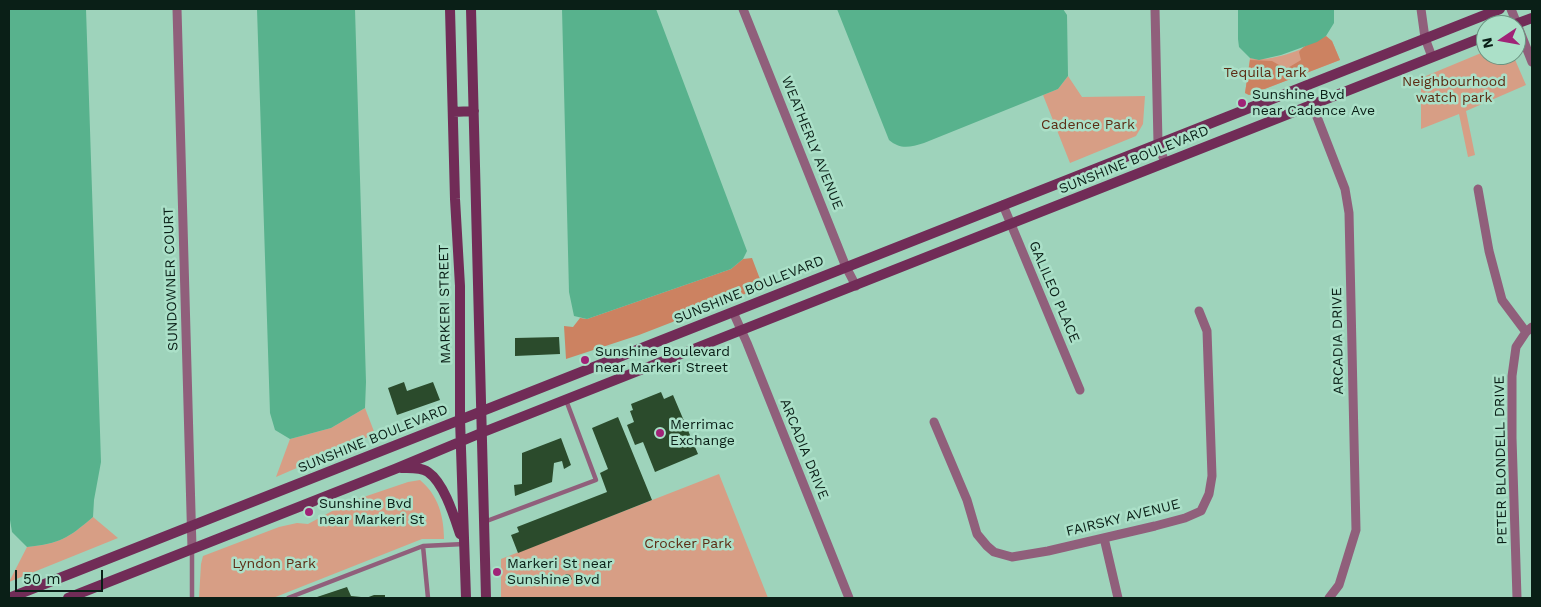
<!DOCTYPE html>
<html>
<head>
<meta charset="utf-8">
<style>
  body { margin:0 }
  #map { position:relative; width:1541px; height:607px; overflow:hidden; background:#9ed3bb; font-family:"Work Sans",sans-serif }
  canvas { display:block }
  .frame { position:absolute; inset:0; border:10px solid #0a1f17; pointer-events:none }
  .north { position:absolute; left:1476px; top:15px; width:50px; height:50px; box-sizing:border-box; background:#abe0c8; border:1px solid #6b9381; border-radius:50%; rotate:258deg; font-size:14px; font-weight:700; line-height:20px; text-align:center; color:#0a1f17 }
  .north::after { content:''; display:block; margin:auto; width:18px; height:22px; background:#a02377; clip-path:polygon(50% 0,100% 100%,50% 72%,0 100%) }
  .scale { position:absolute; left:15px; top:570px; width:88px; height:22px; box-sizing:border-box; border:2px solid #0a1f17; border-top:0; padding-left:6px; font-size:15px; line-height:18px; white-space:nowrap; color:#0a1f17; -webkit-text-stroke:4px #abe0c8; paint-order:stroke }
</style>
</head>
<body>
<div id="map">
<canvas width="1541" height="607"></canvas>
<div class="frame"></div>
<div class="north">N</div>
<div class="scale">50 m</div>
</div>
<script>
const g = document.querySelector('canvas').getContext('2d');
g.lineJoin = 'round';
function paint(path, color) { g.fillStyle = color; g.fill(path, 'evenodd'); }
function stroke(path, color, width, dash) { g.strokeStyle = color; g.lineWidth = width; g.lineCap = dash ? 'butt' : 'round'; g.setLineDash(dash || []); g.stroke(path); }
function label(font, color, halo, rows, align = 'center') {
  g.font = font + ' "Work Sans",sans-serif'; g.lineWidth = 5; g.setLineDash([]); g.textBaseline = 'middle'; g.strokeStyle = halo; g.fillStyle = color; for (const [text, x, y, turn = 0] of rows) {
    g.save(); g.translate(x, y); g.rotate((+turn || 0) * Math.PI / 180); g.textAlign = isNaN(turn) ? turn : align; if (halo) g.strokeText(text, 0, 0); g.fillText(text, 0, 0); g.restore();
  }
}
const green = new Path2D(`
  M1326,36L1332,41L1340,60L1249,95L1245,93L1250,58C1272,63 1308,48 1326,36Z
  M1486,51V55H1513L1526,85L1466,111L1475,155L1468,157L1459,114L1421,129V78Z
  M1068,76L1082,97L1145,96L1143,124L1136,136L1070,163L1043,95L1058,89Z
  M365,408L375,434L276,477L290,439L331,428Z
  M719,474L768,598H501V559Z
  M420,480C438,495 444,516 444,539H422L273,598H199L201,564L203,556L279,527L297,523L308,524L349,502L408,482Z
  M93,517L118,538L9,582L27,547C61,543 67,539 93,517Z`);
const forest = new Path2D(`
  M1326,36L1332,41L1340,60L1249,95L1245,93L1250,60L1272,61L1286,69L1301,60L1299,52C1304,44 1317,41 1326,36Z
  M752,258L763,287L639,335L566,359L564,326L573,327L580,318L587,319L731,269L743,259Z`);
const water = new Path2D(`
  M9,9H86L101,462L94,500L93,517C67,539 61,543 27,547L12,532L10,520Z
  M257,9H355L366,382L365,408L331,428L290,439L275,430L270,413Z
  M562,9H656L747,251L743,259L731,269L587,319L574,316L569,292Z
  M837,9H1063L1067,15L1068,76L1058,89L924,143C910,147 901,150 889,140Z
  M1238,9H1334V23L1326,36L1317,42L1281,55L1259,60L1250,58L1239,47L1238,39Z`);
const building = new Path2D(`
  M559,337L560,354L515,356V338Z
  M404,382L407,391L433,382L440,400L397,415L388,388Z
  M661,392L664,399L673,395L698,454L655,472L643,442L635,445L627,425L634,422L630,411L633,410L631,404Z
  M618,417L652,500L518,553L511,535L519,532L517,527L607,492L600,473L608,469L592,428Z
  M561,438L571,465L564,469L562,461L554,463L552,482L515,496L514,485L522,484V453Z
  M566,574L570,575L572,579L569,583H564L562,578Z
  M347,587L351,596L361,597L360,598H314Z
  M374,595H385V598H366Z`);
const lane = new Path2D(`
  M484,522L596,480L566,400
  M423,546L428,598
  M192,550V598
  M288,598L423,546L464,544`);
const street = new Path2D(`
  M177,9L192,548
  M743,9L846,267L856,286
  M1155,9L1158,143L1165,163
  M1421,9L1425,38L1432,57
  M1511,9L1532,62
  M1305,86L1345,189L1349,213L1356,530L1339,585L1329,598
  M1478,189L1489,251L1502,300L1526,332
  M1003,205L1080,390
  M733,312L747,343L849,598
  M934,422L967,500L977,534L987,546L994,552L1012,557L1048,551L1155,526L1185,518L1201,511L1209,494L1212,476L1207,331L1199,311
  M1104,538L1118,598
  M1517,598L1512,438V376L1516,347L1526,332L1532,327`);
const secondary = new Path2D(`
  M450,9L455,199L460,286V419L466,598
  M471,9L486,598
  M1513,25L1532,18
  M453,112L474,111
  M401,468C409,468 421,467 428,472C444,483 454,516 460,534
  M9,598L1500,9
  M68,598L395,469L481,433L1486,36`);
const markers = [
  [1242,103,5,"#a02377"],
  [585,360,5,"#a02377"],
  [660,433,5,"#a02377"],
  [309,512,5,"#a02377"],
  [497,572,5,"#a02377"]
];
const parkNames = [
  ["Tequila Park",1265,73],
  ["Neighbourhood",1454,82],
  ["watch park",1454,98],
  ["Cadence Park",1088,125],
  ["Crocker Park",688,544],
  ["Lyndon Park",274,564]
];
const poiNames = [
  ["Sunshine Bvd",1252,95],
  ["near Cadence Ave",1252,111],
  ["Sunshine Boulevard",595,352],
  ["near Markeri Street",595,368],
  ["Merrimac",670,425],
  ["Exchange",670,441],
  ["Sunshine Bvd",319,504],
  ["near Markeri St",319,520],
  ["Markeri St near",507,564],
  ["Sunshine Bvd",507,580]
];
const streetNames = [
  ["WEATHERLY AVENUE",812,143,68],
  ["SUNSHINE BOULEVARD",1134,160,-22],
  ["SUNDOWNER COURT",171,279,-92],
  ["SUNSHINE BOULEVARD",749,290,-22],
  ["GALILEO PLACE",1054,292,67],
  ["MARKERI STREET",445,304,-91],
  ["ARCADIA DRIVE",1338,341,-91],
  ["SUNSHINE BOULEVARD",373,439,-22],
  ["ARCADIA DRIVE",804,449,68],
  ["PETER BLONDELL DRIVE",1501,460,-91],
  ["FAIRSKY AVENUE",1123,518,-14]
];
paint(green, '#d79e85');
paint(forest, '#cc8261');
paint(water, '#58b28d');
paint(building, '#2b4b2c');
stroke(lane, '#905f7b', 4.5);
stroke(street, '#905f7b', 9);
stroke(secondary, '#712c57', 10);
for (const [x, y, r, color] of markers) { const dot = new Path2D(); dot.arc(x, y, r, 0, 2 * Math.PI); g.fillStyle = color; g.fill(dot); stroke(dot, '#abe0c8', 2); }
label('14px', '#5c2b13', '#abe0c8', parkNames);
label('14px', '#0a1f17', '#abe0c8', poiNames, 'left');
label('14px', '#0a1f17', '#abe0c8', streetNames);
</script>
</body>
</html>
